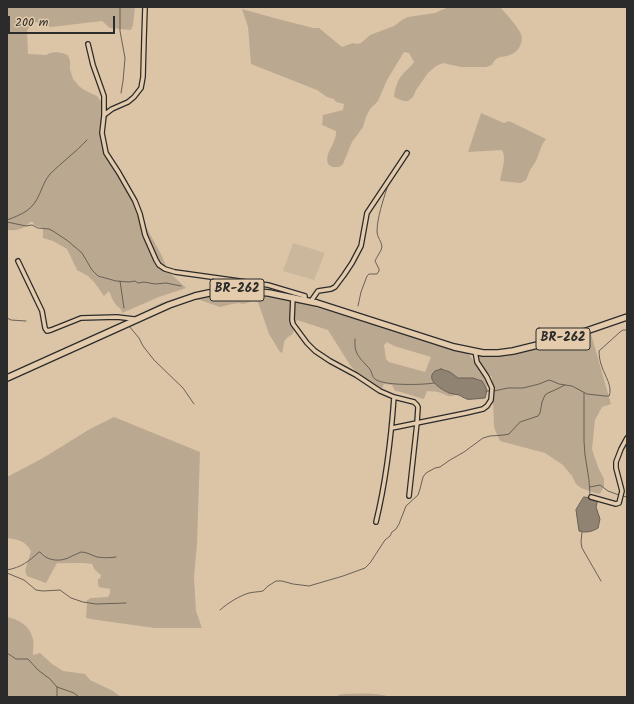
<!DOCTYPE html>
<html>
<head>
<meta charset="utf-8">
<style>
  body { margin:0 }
  #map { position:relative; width:634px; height:704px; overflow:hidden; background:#dcc5a7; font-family:Kalam,sans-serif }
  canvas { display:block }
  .frame { position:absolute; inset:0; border:8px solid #2b2b2b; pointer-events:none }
  .scale { position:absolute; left:8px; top:16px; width:107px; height:18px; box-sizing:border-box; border:2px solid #2b2b2b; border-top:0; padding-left:5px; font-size:12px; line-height:14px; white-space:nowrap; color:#2b2b2b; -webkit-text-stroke:3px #e3cbac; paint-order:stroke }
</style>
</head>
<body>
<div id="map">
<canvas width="634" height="704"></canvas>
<div class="frame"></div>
<div class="scale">200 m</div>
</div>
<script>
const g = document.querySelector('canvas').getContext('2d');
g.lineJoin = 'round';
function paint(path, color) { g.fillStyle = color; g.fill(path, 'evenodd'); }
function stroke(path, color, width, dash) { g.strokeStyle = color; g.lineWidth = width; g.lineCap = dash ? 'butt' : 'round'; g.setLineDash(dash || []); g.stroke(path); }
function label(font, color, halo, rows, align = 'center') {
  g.font = font + ' Kalam,sans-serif'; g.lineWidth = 3; g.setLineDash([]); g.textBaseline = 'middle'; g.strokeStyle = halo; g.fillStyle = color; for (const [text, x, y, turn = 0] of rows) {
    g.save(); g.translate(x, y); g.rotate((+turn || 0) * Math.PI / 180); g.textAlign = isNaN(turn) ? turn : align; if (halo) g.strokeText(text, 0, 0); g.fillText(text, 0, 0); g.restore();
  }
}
const built = new Path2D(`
  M293,243L325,253L314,280L283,271Z`);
const green = new Path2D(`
  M7,7H135L133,25L131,30L110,28L102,21L51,27L36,22L30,26L27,31L28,54L46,55L50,53L56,52L62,53L68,55L70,61V69L73,79L80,87L86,91L97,96L100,100L110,110L105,124V146L109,156L123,175L141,208L146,227L162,256L167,270L186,288L159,297L122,313C121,308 119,308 116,305C113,301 111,296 109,291L104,296L94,282L88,276L77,270L67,249L53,241L43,238V228L34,225L33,222H30C25,229 16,231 7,230Z
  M450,7H500C507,15 515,23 520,32C525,41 519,52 510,55C501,58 497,55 492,65L486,67H461L443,63L436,66L428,73L416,90L413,97L408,101H403L394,97C395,89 397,81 402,75C406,70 411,67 414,62L409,53L404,52L387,80L378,101L370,109L366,117L363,127L352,142L343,164L339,167H332L328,164C325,152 333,148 335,138C336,136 336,134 336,131L322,125L323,115L343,110L344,104L336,102L334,99L327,97L317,90L251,64L248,27L242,9L278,19L313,28H319L342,47L353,43L357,44L361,43L370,35L394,26L402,20L408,17L435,13L441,10Z
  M481,113L504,123L509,121L546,139L542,145L536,161L530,170L526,180L521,183L500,181C501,172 507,159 502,150L468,152Z
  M221,288L246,289L273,294L440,345L467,351L487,382V390L482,381L477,379L469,378H458L450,372L441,369L435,372C441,385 442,392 458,394C449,398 449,396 441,393C437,391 432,392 427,391L424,399C414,397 405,392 395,391L392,385L384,384L380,393L360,376L350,365L328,330L297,320C294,325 295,329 293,333C291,336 287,337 285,340C283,343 284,348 282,353L280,352L269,334L258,302L254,301L243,304L239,303L232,304L220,307L200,300H193L157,309L148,310L161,303L199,291ZM387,342L394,346L431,357L425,372L389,362L386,359L384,345Z
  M589,327L611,404L602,407L595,420L592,449L598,467L604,479V486L600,494L595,493L581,488L576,484L572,476L563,465L545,453L500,441L495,430L494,425L492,377L485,370L475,357L482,352L504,351L549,339Z
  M114,417L200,452L197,544L194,577L196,611L202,628H155L97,620L86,618L87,603L86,601L91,598L108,597L110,593V589L99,587L98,584V579H100L101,575L95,570L92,564C80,562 69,564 57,563L46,583L27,576L25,571L31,551C24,540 19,540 7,538V477L43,458L90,429Z
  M7,617C19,619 30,626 33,639C34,644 33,650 33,655L40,653L52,664L63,671L85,674L90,680L113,691L121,697H7Z
  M344,694C359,694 376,692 390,697H338V695Z`);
const water = new Path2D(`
  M441,369L450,372L458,378H473L482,381L487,390L485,398C483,398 468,400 467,399C464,398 461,396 459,395C456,394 452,394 449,393C443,390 424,380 435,371C437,370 439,370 441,369Z
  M584,497L598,499L596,507L600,519L598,528C592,532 585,533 579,531L576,510Z`);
const stream = new Path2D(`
  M120,7V31L125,58L123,81L121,93
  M7,220C23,214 33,210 40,193C43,186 45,180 50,174C62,162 76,152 87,140
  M7,222L26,226L32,225L38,228L49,229L53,231L68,241L82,253L92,270L98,276L116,281L129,282L135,281L138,283L144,282L155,284L166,283L181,286
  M120,281L124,308
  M358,306L361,292L367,276L369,274H377L379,271V269L375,261C377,256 381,252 382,247C382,242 377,237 377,232C377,218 383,201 387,188
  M7,318L11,320L26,321
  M129,326L139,338L143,346L154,360L183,388L194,404
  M355,339C354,353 358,356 367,366C373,371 371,376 375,379C383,386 423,385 434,383
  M486,391H490
  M494,391L508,388H523L539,384L549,380L552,381L559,384L572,386L587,394L605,396H609C613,387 605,376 602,367C600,362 599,356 599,351L620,332L623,330H627
  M584,393V441L585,455L589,480L590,495
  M590,487L600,485L608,491L619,495
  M623,496L627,497
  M582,532L581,542L582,548L601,581
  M7,570C22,567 28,562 39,552H40C48,562 62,562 72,556C75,555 78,553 81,552C87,552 91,555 97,557C103,558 109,558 116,557
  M7,573L24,580L36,590L43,591L60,590L71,598L83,602L96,604L126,603
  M220,610C228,603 239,596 249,593C253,592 258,592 263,591L268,586L276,581H282L293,584L309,586L343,576L365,568L370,563L385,540L390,536L392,532L396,529L399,524L406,506L418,495L420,489L423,477L426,473L435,468L440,467L450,460L464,452L483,438L490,436L504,435L509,434L520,422L538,416L540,413L542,402L545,395L548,393L557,389L565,385
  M7,653L16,659H28L38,670L50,679L57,687L74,693L79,697
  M57,687V697`);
const minor = new Path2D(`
  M145,7L144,39L143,77L141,88L134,97L128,102L112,109L104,115L102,133L106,153L119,173L135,201L140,214L145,235L156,260L159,265L165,269L175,272L268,285L305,296V300
  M88,44L93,65L104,96V115
  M18,261L42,311L45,328L47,331L51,330L81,318L117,317L134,319
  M293,297L292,320L293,324L307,343L315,351L330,361L356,375L380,391L394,397L414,402L417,405L418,407L417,423L409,496
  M311,301L318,291L331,289L335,287L344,275L352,263L361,246L367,213L407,153
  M392,428L466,413L483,409L487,406L491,400L492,388L487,377L477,362L475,351
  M591,497L616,504L619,503L622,491L616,468V462L621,449L627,438
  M376,522C386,481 391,439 394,397`);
const trunk = new Path2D(`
  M7,378L169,305L195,296L209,293L226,291L238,290L269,293L317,303L454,347L483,353H498L513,351L566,338L627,317`);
const shields = [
  [237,290,54],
  [563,339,54]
];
const shieldNames = [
  ["BR-262",237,290],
  ["BR-262",563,339]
];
paint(built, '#cbb79b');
paint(green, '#bba890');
paint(water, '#918372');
stroke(water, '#686056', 1);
stroke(stream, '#686056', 1);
stroke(minor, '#2b2b2b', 6);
stroke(trunk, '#2b2b2b', 8);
stroke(minor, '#e3cbac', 3.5);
stroke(trunk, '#e3cbac', 5.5);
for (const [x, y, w] of shields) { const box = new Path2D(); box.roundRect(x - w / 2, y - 11, w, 22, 3); g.fillStyle = '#e3cbac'; g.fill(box); stroke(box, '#2b2b2b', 1); }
label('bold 13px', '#2b2b2b', null, shieldNames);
</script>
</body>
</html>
